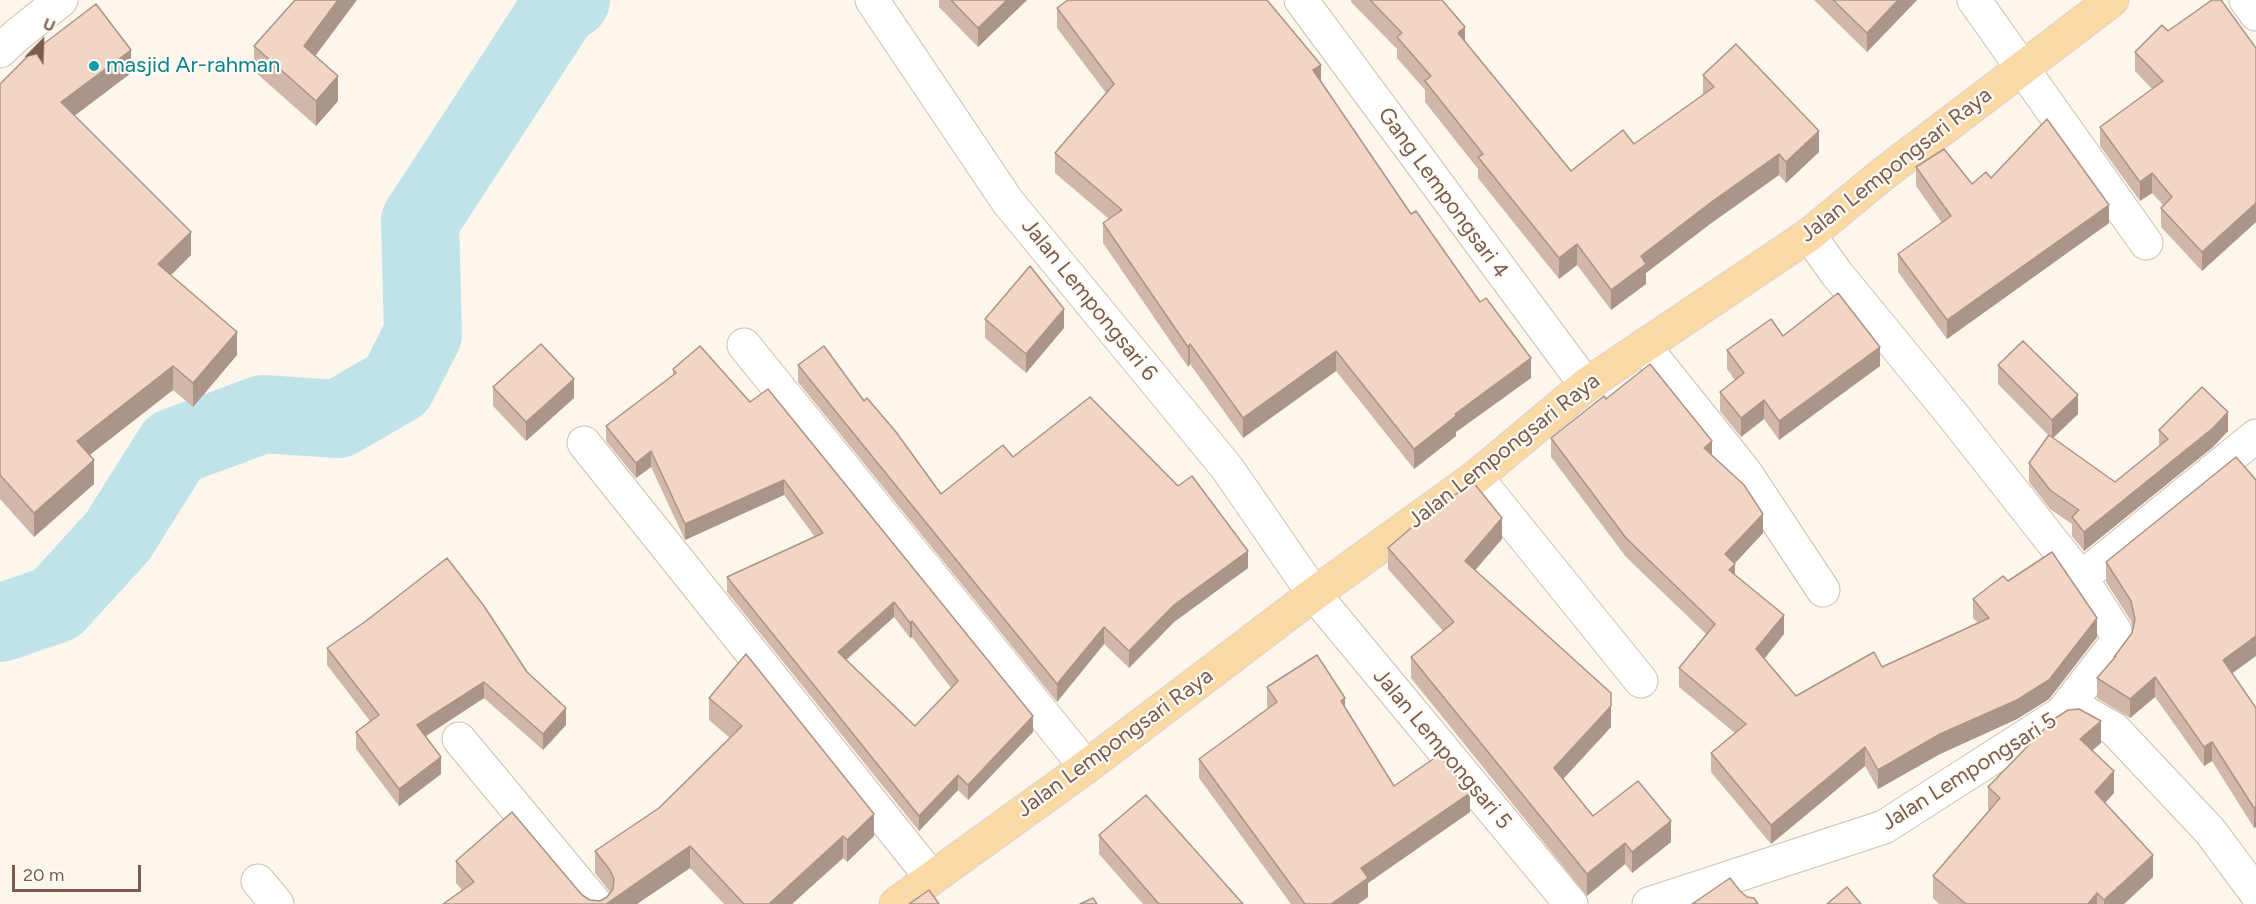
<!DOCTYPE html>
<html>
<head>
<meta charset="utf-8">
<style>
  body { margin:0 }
  #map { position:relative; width:2256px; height:904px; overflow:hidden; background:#fdf6ec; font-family:Figtree,sans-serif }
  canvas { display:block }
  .north { position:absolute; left:12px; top:12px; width:60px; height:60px; -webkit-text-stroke:4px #fffaf3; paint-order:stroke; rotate:23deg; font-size:16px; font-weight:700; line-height:24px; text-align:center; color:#7a5c4d }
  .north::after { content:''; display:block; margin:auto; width:21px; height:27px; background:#7a5c4d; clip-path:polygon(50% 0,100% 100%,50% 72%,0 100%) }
  .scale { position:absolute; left:12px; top:865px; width:129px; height:27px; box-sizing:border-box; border:3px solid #7a5c4d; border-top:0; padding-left:8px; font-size:18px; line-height:21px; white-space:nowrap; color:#7a5c4d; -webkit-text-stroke:4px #fffaf3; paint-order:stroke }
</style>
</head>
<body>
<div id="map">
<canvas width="2256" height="904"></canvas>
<div class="north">U</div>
<div class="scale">20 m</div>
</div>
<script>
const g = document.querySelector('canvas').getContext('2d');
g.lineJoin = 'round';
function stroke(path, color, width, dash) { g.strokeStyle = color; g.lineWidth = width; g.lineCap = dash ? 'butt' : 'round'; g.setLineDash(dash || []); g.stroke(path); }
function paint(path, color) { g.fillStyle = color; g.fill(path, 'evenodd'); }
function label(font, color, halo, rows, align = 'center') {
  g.font = font + ' Figtree,sans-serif'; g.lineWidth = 4.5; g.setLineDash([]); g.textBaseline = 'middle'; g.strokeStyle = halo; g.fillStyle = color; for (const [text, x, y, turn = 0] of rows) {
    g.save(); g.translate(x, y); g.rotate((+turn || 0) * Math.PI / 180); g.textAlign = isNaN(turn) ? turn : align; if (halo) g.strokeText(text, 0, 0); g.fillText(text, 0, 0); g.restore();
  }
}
const river = new Path2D(`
  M0,623L56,604L118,536L174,447L263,414L338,419L397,385L423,334L420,221L563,2L571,0`);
const minor = new Path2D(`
  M872,0L1008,202L1227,468L1314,594L1571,904
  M1301,0L1586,385
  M1974,0L2146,243
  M2246,0L2256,14
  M0,51L17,35L61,0
  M1809,235L1837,274L1951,413L2081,578L2115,631L2117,642L2062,713
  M744,345L1086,767
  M1644,346L1745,472L1823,590
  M584,443L931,877
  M1476,477L1641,681
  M2081,578L2256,436
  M459,739L596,904
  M258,881L277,904
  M1649,904L1884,827L2062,713L2084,712L2114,729L2210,831L2256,893`);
const major = new Path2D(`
  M896,904L1086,767L1314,594L1476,477L1586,385L1809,235L1883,174L2112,0`);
const wall = new Path2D(`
  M939,0H1027L978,47L939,7Z
  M1351,0H1442L1465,42L1571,171L1634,144L1703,95V75L1819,152L1786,183L1779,175L1710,224L1646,273V284L1611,310L1577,265L1559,279L1478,178V169L1425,102V90L1397,58V49L1351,2Z
  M1814,0H1917L1867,52Z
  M1057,8L1321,81L1411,214L1531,378L1456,432V436L1414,469L1336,371L1243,438L1190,364L1188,367L1103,243V223L1109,219L1055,173V153L1106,93L1057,28Z
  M2168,31L2256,48V222L2202,271L2161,227V208L2163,205L2152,193L2140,201L2100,146V127L2152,89L2135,71V52Z
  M254,46L315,56L338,101L316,126L254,71Z
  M131,73L74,116L191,255L171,275L237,355L193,407L173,390L89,455L94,484L34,537L0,499V84Z
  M1916,167L1972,184L1991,178L2109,223L1947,339L1898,272V254L1942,223L1916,186Z
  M985,319L1064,328L1026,373L985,338Z
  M1783,336L1880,366L1779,440L1764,419L1741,437L1720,411V392L1735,380L1727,369V350Z
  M798,365L864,401L941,494L1013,457L1248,568L1174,622L1129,668L1104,644L1057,702L798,382Z
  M1998,365L2078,414L2053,438L2115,482L2159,446V430L2228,431L2213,447L2084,551L2072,536V524L2050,509L2029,482V463L2048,435L1998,384Z
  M673,369L1033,732L968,800L958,790L919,831L727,592V577L815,537L784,495L685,540L651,467L636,478L606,441V426L673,375ZM894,617L910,638L912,637L951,688L915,726L846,660Z
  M493,387L574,398L526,441L493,406Z
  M1606,399L1712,455L1763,533L1734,564L1735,575L1784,634L1764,659L1796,696L1882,667L1978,623L1973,618V599L2008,581L2097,637L2049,699L2017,719L1940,754L1878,789L1865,766L1771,844L1711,772V753L1735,733L1679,687V668L1706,634L1626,557L1551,457V438Z
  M1502,539L1475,570L1611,727L1563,779L1593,816L1671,842L1632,873L1625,864L1587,896L1411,678V657L1443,631L1388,569V548Z
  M2106,562L2232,673L2256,708V827L2254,828L2212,761L2204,766L2155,697L2130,718L2097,698V678L2114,658L2132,633L2133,629L2131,621L2106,582Z
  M327,648L527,672L566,725L543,750L484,698L425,736L441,774L399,806L356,749V732L370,721L327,665Z
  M1267,687L1345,707L1394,786L1470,812L1368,883V897L1358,904H1291L1199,778V759L1268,708L1267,706Z
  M709,698L874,836L847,862L843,858L792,904H724L690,868L637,904L462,890L456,883V861L582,895L590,900L600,901L607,897L610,892L595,873V851L659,808L730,738L709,720Z
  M2101,743L2092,750L2114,793L2105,803L2153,877L2124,904H1939L1933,898V876L1989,810L1988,809V787Z
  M1099,835L1243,904H1143L1099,854Z`);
const shadedWall = new Path2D(`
  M338,0H357L304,71V46Z
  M1007,0H1027L978,47V28Z
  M1898,0H1917L1867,52V33Z
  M1465,27V48L1458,33Z
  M131,50V73L61,126V102Z
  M1321,65V84L1313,70Z
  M338,76V101L316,126V101Z
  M1819,131V152L1786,183V162Z
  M1779,154V175L1710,224L1646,273V284L1611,310V290L1641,256L1710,203Z
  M2152,173V193L2140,201V182Z
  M2256,203V222L2202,271V252Z
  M2109,205V223L1947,339V320Z
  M191,232V255L158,288V264Z
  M1577,244V265L1559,279V258Z
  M1064,309V328L1026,373V354Z
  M237,332V355L193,407V383Z
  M1190,344V364L1188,367V347Z
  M1880,347V366L1779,440V421Z
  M1336,351V371L1243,438V418Z
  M1531,358V378L1456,432V436L1414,469V449L1455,414Z
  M173,366V390L77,465V441Z
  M574,379V398L526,441V422Z
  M2078,395V414L2052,439V420Z
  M1764,400V419L1741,437V418Z
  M2228,412V431L2213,447L2084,551V532Z
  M1712,441V460L1704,448Z
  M651,451V467L636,478V463Z
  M94,460V484L34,537V513Z
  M784,480V495L685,540V524Z
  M1763,514V533L1725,574V554Z
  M1502,518V539L1465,582V561Z
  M1248,551V568L1174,622L1129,668V651L1174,605Z
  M1735,564V583L1729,570Z
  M894,602V617L838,667V652Z
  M1784,615V634L1756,669V649Z
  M2097,618V637L2049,699L2017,719L1940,754L1878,789V770Z
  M912,621V637L910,638V623Z
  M1104,627V644L1057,702V684Z
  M2256,636V656L2223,680V660Z
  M2155,677V697L2130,718V699Z
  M484,682V698L417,742V725Z
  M1345,698V717L1341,701Z
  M1611,706V727L1554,789V768Z
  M566,708V725L543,750V734Z
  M1033,716V732L968,800V785Z
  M2101,721V743L2080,761V739Z
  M2212,742V761L2204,766V747Z
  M1865,747V766L1771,844V825Z
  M441,757V774L399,806V789Z
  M2114,771V793L2095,814V792Z
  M958,775V790L919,831V816Z
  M1470,793V812L1368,883V897L1358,904H1331L1361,868Z
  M2256,807V827L2254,828V808Z
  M874,814V836L847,862V840Z
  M1671,821V842L1632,873V852Z
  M843,836V858L792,904H769Z
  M1625,843V864L1587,896V874Z
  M690,846V868L637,904H606Z
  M2153,855V877L2124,904H2104V900Z
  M2097,893V904H2088Z`);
const building = new Path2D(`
  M295,0H338L304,46L338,76L316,101L254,46Z
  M951,0H1007L978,28Z
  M1068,0H1267L1321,65L1313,70L1411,214L1416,211L1480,302L1486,298L1531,358L1455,414L1456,416L1414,449L1336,351L1243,418L1190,344L1188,347L1103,223L1122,210L1055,153L1114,84L1057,8Z
  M1370,0H1442L1465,27L1458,33L1571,171L1623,130L1634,144L1714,87L1703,75L1736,44L1819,131L1786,162L1779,154L1710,203L1641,256L1646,264L1611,290L1577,244L1559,258L1478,157L1483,154L1425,81L1431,76L1397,37L1402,33Z
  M1833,0H1898L1867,33Z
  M2212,0H2221L2256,48V203L2202,252L2161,208L2172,197L2152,173L2140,182L2100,127L2163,81L2135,52L2162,25L2168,31Z
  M96,4L131,50L61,102L191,232L158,264L237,332L193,383L173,366L77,441L94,460L34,513L0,475V84L29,55Z
  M2047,119L2109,205L1947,320L1898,254L1951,216L1916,167L1944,149L1972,184L1986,172L1991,178Z
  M1030,266L1064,309L1026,354L985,319Z
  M1838,293L1880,347L1779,421L1764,400L1741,418L1720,392L1744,373L1727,350L1771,319L1783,336Z
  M2023,341L2078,395L2052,420L1998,365Z
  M541,344L574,379L526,422L493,387Z
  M700,346L750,402L768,389L1033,716L968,785L958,775L919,816L727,577L823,533L784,480L685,524L651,451L636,463L606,426L676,373L673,369ZM894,602L910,623L912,621L958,681L915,726L838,652Z
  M824,346L864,401L867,398L896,432L941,494L1003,445L1013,457L1090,397L1178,486L1192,476L1248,551L1174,605L1129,651L1104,627L1057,684L798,365Z
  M1650,364L1712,441L1704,448L1744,485L1763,514L1725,554L1735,564L1729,570L1784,615L1756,649L1796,696L1874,652L1882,667L1989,618L1973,599L2003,576L2008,581L2052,552L2097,618L2049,680L2017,700L1940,734L1878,770L1865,747L1771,825L1711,753L1746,724L1679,668L1715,624L1626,538L1551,438L1604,396L1606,399Z
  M2202,387L2228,412L2213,428L2084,532L2072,517L2079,510L2050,490L2029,463L2049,435L2115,482L2168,439L2159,430Z
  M2236,457L2256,480V636L2223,660L2256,708V807L2254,808L2212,742L2204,747L2155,677L2130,699L2097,678L2116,656L2114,657L2132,633L2135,619L2131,601L2106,562Z
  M1473,482L1502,518L1465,561L1611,693V706L1554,768L1593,816L1638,781L1671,821L1632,852L1625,843L1587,874L1411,657L1454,622L1388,548L1426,515Z
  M447,558L484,606L527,672L566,708L543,734L484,682L417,725L441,757L399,789L356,732L379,715L327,648L366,621Z
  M746,654L874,814L847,840L843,836L769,904H744L690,846L606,904H443L474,882L456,861L512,812L582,895L590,900L600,901L607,897L613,889L614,879L610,870L595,851L659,808L742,726L709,698Z
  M1317,655L1345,698L1341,701L1394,786L1439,755L1470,793L1361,868L1368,878L1331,904H1305L1199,759L1277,702L1267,687Z
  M2079,709L2101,721L2080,739L2114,771L2095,792L2153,855L2104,900L2097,893L2088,904H1966L1933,876L2000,798L1988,787L2054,719L2068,710Z
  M1146,795L1243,904H1159L1099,835Z
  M1730,878L1740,891L1747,897L1754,898L1758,904H1692Z
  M1847,887L1861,904H1827Z
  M929,890L939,904H909Z
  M1093,898L1097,904H1080Z`);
const markers = [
  [94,66,6,"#0f9aa8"]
];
const cultureNames = [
  ["masjid Ar-rahman",106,66]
];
const streetNames = [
  ["Jalan Lempongsari Raya",1896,165,-38],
  ["Gang Lempongsari 4",1443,193,54],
  ["Jalan Lempongsari 6",1089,300,51],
  ["Jalan Lempongsari Raya",1504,451,-38],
  ["Jalan Lempongsari Raya",1115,743,-36],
  ["Jalan Lempongsari 5",1442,749,50],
  ["Jalan Lempongsari 5",1969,772,-32]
];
stroke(river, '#bfe3e8', 78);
stroke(minor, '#d1beb0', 35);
stroke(major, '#dad1cd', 35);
stroke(minor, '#fff', 33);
stroke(major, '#fbd9a5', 33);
paint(wall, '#d1b7a8');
paint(shadedWall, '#aa9588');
paint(building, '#f3d5c3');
stroke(building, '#aa9588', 1.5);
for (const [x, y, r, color] of markers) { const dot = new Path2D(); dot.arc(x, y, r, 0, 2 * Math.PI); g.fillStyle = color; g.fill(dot); stroke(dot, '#fffaf3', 2); }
label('22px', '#0d838f', '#fffaf3', cultureNames, 'left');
label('22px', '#7a5c4d', '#fffaf3', streetNames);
</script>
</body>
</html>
